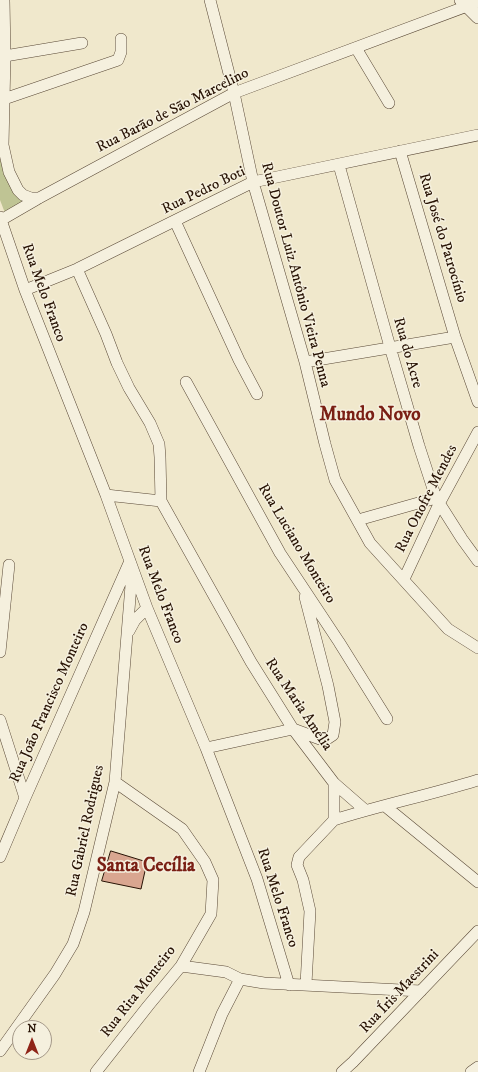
<!DOCTYPE html>
<html>
<head>
<meta charset="utf-8">
<style>
  body { margin:0 }
  #map { position:relative; width:478px; height:1072px; overflow:hidden; background:#f0e8cc; font-family:"IM FELL DW Pica",serif }
  canvas { display:block }
  .north { position:absolute; left:12px; top:1020px; width:40px; height:40px; box-sizing:border-box; background:#f5f0de; border:1px solid #a39787; border-radius:50%; rotate:0deg; font-size:11px; font-weight:700; line-height:16px; text-align:center; color:#271204 }
  .north::after { content:''; display:block; margin:auto; width:14px; height:18px; background:#8f2418; clip-path:polygon(50% 0,100% 100%,50% 72%,0 100%) }
</style>
</head>
<body>
<div id="map">
<canvas width="478" height="1072"></canvas>
<div class="north">N</div>
</div>
<script>
const g = document.querySelector('canvas').getContext('2d');
g.lineJoin = 'round';
function paint(path, color) { g.fillStyle = color; g.fill(path, 'evenodd'); }
function stroke(path, color, width, dash) { g.strokeStyle = color; g.lineWidth = width; g.lineCap = dash ? 'butt' : 'round'; g.setLineDash(dash || []); g.stroke(path); }
function label(font, color, halo, rows, align = 'center') {
  g.font = font + ' "IM FELL DW Pica",serif'; g.lineWidth = 3; g.setLineDash([]); g.textBaseline = 'middle'; g.strokeStyle = halo; g.fillStyle = color; for (const [text, x, y, turn = 0] of rows) {
    g.save(); g.translate(x, y); g.rotate((+turn || 0) * Math.PI / 180); g.textAlign = isNaN(turn) ? turn : align; if (halo) g.strokeText(text, 0, 0); g.fillText(text, 0, 0); g.restore();
  }
}
const green = new Path2D(`
  M0,160L27,199L5,213L0,200Z`);
const building = new Path2D(`
  M111,851L147,862L141,889L102,881Z`);
const minor = new Path2D(`
  M4,0L5,56L3,145L9,172L18,190L23,195L31,198H39
  M210,0L234,93L253,182L305,362L325,444L335,480L370,543L448,629L478,648
  M356,48L389,103
  M5,56L82,43
  M4,99L118,60L121,52V39
  M400,151L455,337L478,402
  M339,165L390,347L419,446L436,498L462,539L478,561
  M0,217L25,290L106,495L147,608L206,748L257,879L289,985
  M1,220L39,198L234,93L478,2
  M175,221L239,360L257,394
  M77,269L106,334L117,363L129,388L150,423L159,444L160,457L161,501L251,662L293,729L334,783L365,810
  M25,290L77,269L253,182L478,135
  M305,362L455,337
  M186,382L280,553L339,642L387,719
  M106,495L161,501
  M358,520L436,498
  M404,579L439,504L478,432
  M129,631L135,620L147,608
  M0,652L9,565
  M0,720L25,798
  M206,748L293,729L320,739H327L333,735L335,722L328,686L305,597
  M385,806L478,882
  M334,820C381,805 430,795 478,780
  M0,857L25,798L130,561
  M181,966L226,972L240,979L264,983L421,991
  M306,984L310,911L303,880L297,865L299,857L334,820V783
  M0,1051L55,974L73,944L84,912L115,782L132,573
  M96,1072L148,1006L181,966L211,914L213,880L205,862L182,829L115,782
  M199,1072L222,1014L240,979
  M342,1072L353,1062L478,931
  M471,1072L478,1067`);
const tertiary = new Path2D(`
  M461,0L478,17`);
const streetNames = [
  ["Rua Barão de São Marcelino",173,111,-27],
  ["Rua Pedro Boti",204,191,-26],
  ["Rua José do Patrocínio",442,238,73],
  ["Rua Doutor Luiz Antônio Vieira Penna",295,275,75],
  ["Rua Melo Franco",43,293,70],
  ["Rua do Acre",407,353,74],
  ["Rua Onofre Mendes",427,499,-63],
  ["Rua Luciano Monteiro",296,544,59],
  ["Rua Melo Franco",160,595,69],
  ["Rua João Francisco Monteiro",50,703,-66],
  ["Rua Maria Amélia",298,705,56],
  ["Rua Gabriel Rodrigues",86,831,-78],
  ["Rua Melo Franco",277,898,72],
  ["Rua Rita Monteiro",139,992,-52],
  ["Rua Íris Maestrini",400,992,-47]
];
const districtNames = [
  ["Mundo Novo",370,416],
  ["Santa Cecília",146,867]
];
paint(green, '#bfc494');
paint(building, '#d9a690');
stroke(building, '#271204', 1);
stroke(minor, '#594836', 12);
stroke(tertiary, '#594836', 14);
stroke(minor, '#f5f0de', 11);
stroke(tertiary, '#f5f0de', 13);
label('15px', '#271204', '#f5f0de', streetNames);
label('bold 19px', '#7a1f14', '#f5f0de', districtNames);
</script>
</body>
</html>
